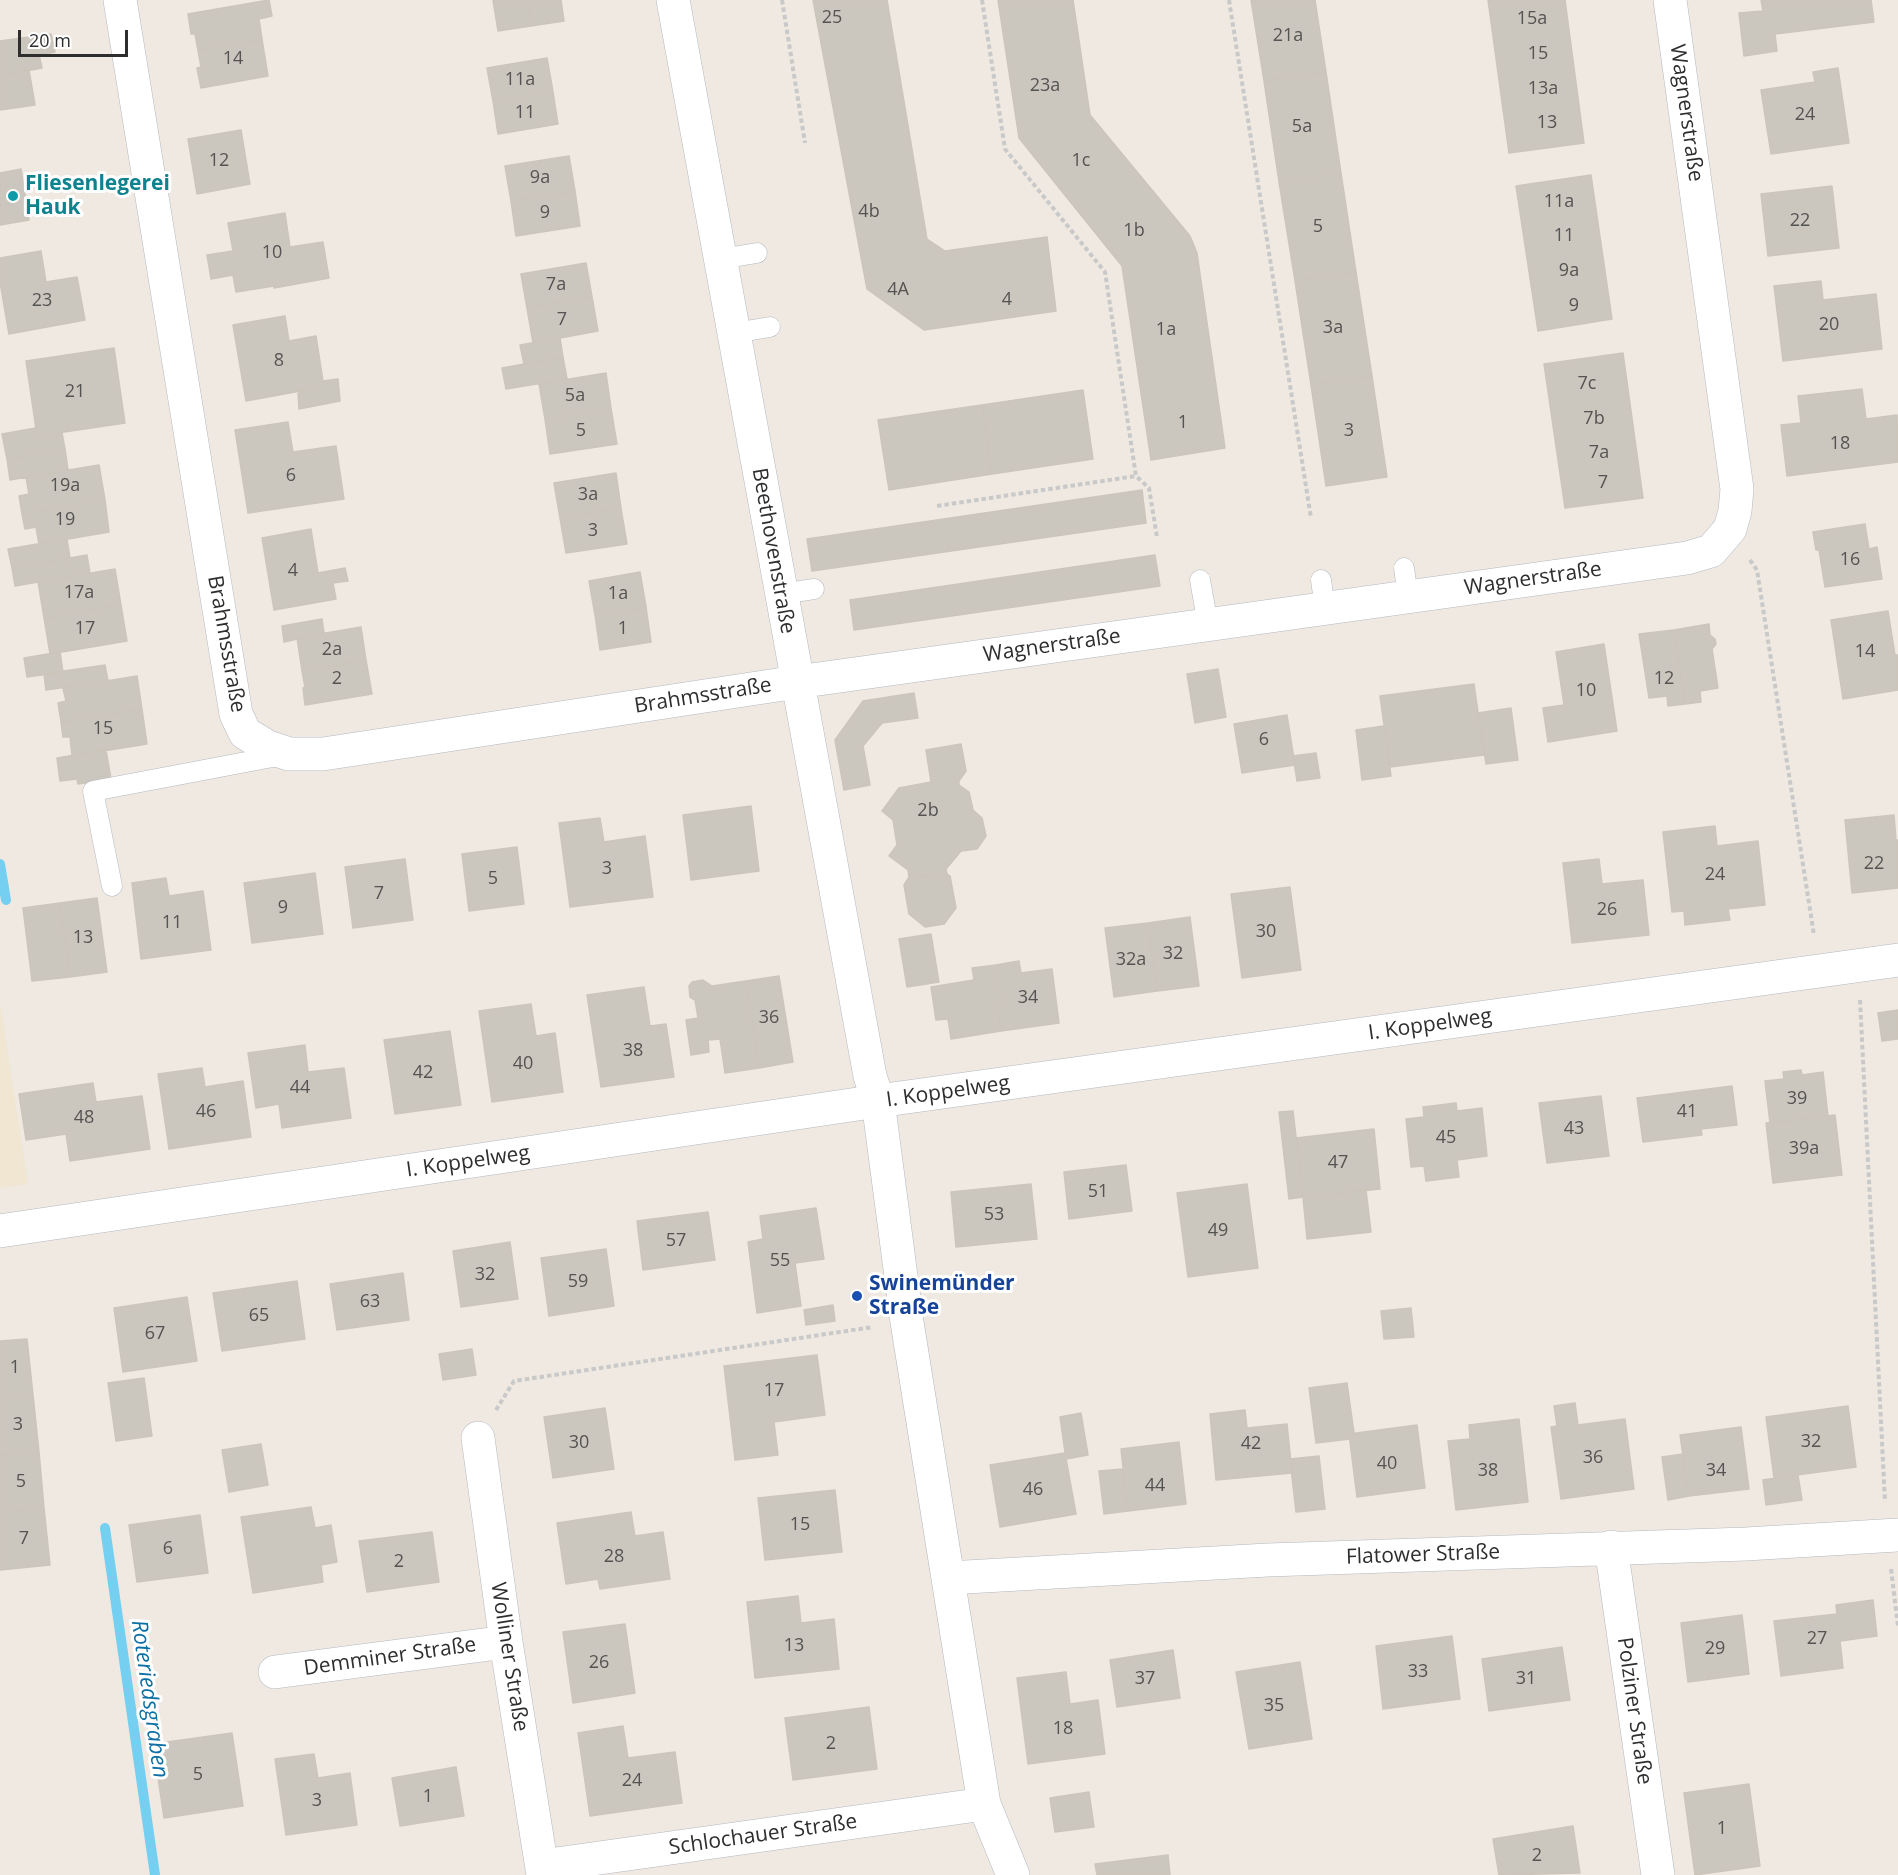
<!DOCTYPE html>
<html>
<head>
<meta charset="utf-8">
<style>
  body { margin:0 }
  #map { position:relative; width:1898px; height:1875px; overflow:hidden; background:#efe9e1; font-family:"Open Sans",sans-serif }
  canvas { display:block }
  .scale { position:absolute; left:18px; top:30px; width:110px; height:27px; box-sizing:border-box; border:3px solid #2e2e2e; border-top:0; padding-left:8px; font-size:18px; line-height:21px; white-space:nowrap; color:#2e2e2e; -webkit-text-stroke:4px #fff; paint-order:stroke }
</style>
</head>
<body>
<div id="map">
<canvas width="1898" height="1875"></canvas>
<div class="scale">20 m</div>
</div>
<script>
const g = document.querySelector('canvas').getContext('2d');
g.lineJoin = 'round';
function paint(path, color) { g.fillStyle = color; g.fill(path, 'evenodd'); }
function stroke(path, color, width, dash) { g.strokeStyle = color; g.lineWidth = width; g.lineCap = dash ? 'butt' : 'round'; g.setLineDash(dash || []); g.stroke(path); }
function label(font, color, halo, rows, align = 'center') {
  g.font = font + ' "Open Sans",sans-serif'; g.lineWidth = 6; g.setLineDash([]); g.textBaseline = 'middle'; g.strokeStyle = halo; g.fillStyle = color; for (const [text, x, y, turn = 0] of rows) {
    g.save(); g.translate(x, y); g.rotate((+turn || 0) * Math.PI / 180); g.textAlign = isNaN(turn) ? turn : align; if (halo) g.strokeText(text, 0, 0); g.fillText(text, 0, 0); g.restore();
  }
}
const education = new Path2D(`
  M0,1003L28,1184L0,1188Z`);
const stream = new Path2D(`
  M0,864L6,900
  M105,1528L155,1875`);
const building = new Path2D(`
  M269,0L272,16L259,19L262,39L198,50L195,34H191L188,14Z
  M493,0H527L531,26L498,31Z
  M527,0H561L564,21L531,26Z
  M813,0H887L927,239L945,251L1047,237L1056,311L924,330L867,289Z
  M998,0H1073L1090,115L1190,236L1197,253L1225,448L1151,460L1122,266L1019,138Z
  M1251,0H1315L1326,72L1264,81Z
  M1488,0H1565L1584,143L1509,153Z
  M1761,0H1871L1874,22L1775,34L1777,51L1744,56L1739,13L1763,11Z
  M51,34L55,52L39,55L42,68L0,76V41Z
  M262,39L268,76L201,88L197,68L201,67L198,50Z
  M547,58L553,92L493,101L487,68Z
  M1838,68L1849,143L1771,154L1761,90L1815,82L1813,72Z
  M29,70L35,105L0,110V76Z
  M1326,72L1341,173L1279,182L1264,81Z
  M553,92L558,124L498,134L493,101Z
  M241,130L250,184L197,194L188,139Z
  M569,156L575,191L511,201L505,166Z
  M21,169L29,220L0,225V173Z
  M1341,173L1356,272L1295,281L1279,182Z
  M1591,175L1612,319L1538,331L1516,186Z
  M1832,186L1839,248L1768,256L1761,194Z
  M575,191L580,226L516,236L511,201Z
  M285,213L290,247L323,242L329,278L274,288V286L236,292L233,275L211,279L207,255L233,251L228,223Z
  M41,251L46,282L77,277L85,320L9,334L0,282V258Z
  M586,263L592,297L527,308L521,274Z
  M1356,272L1372,376L1311,385L1295,281Z
  M1821,281L1823,300L1876,294L1882,349L1783,361L1774,286Z
  M592,297L598,331L533,343L527,308Z
  M285,316L289,341L316,336L323,381L317,388L246,401L233,325Z
  M560,338L563,357L524,364L520,345Z
  M114,348L125,423L37,436L26,361Z
  M1623,353L1643,498L1565,508L1544,364Z
  M563,357L567,379L506,389L502,368Z
  M606,373L611,408L545,419L539,384Z
  M1372,376L1387,477L1326,486L1311,385Z
  M338,379L340,401L299,409L298,391L317,388L323,381Z
  M1862,389L1866,419L1897,415L1898,462L1787,476L1781,425L1801,423L1798,396Z
  M1083,390L1093,459L992,474L982,405Z
  M982,405L992,474L889,490L878,420Z
  M611,408L617,444L550,454L545,419Z
  M288,422L293,452L336,446L344,499L248,513L235,430Z
  M36,428L37,436L62,433L65,449L7,459L2,434Z
  M65,449L68,470L10,480L7,459Z
  M99,465L105,500L22,514L19,496L29,494L26,477Z
  M616,473L621,508L560,518L554,483Z
  M1142,490L1146,523L812,571L807,539Z
  M105,500L109,532L39,544L36,527L25,529L22,514Z
  M621,508L627,544L566,553L560,518Z
  M1865,524L1869,549L1877,547L1882,579L1825,587L1819,550H1816L1813,532Z
  M311,529L318,573L345,568L348,581L333,583L336,599L274,610L262,538Z
  M67,539L70,558L12,568L8,549Z
  M87,555L90,573L73,576L70,558Z
  M1155,555L1160,586L854,630L850,600Z
  M70,558L73,576L15,586L12,568Z
  M115,569L121,605L44,618L38,582Z
  M640,572L646,607L595,615L589,581Z
  M121,605L127,641L50,654L44,618Z
  M646,607L651,642L600,650L595,615Z
  M1888,611L1895,655H1898V690L1843,699L1831,620Z
  M322,619L324,633L284,642L282,626Z
  M1709,624L1710,635L1715,639L1716,644L1712,649L1718,688L1700,691L1701,702L1685,704L1674,630Z
  M361,627L366,660L302,671L297,638Z
  M1674,630L1685,704L1668,706L1667,696L1649,698L1639,634Z
  M1604,644L1617,731L1548,742L1543,708L1564,705L1556,652Z
  M60,652L63,672L27,677L24,658Z
  M366,660L372,694L305,705L303,688L305,687L302,671Z
  M105,665L108,681L46,690L44,674Z
  M1218,669L1226,717L1195,723L1187,674Z
  M137,676L142,709L61,722L58,703L66,701L63,688Z
  M1474,684L1484,755L1390,767L1380,696Z
  M914,693L918,718L882,723L863,746L870,785L844,790L835,740L863,701Z
  M1511,708L1518,760L1486,764L1478,713Z
  M142,709L147,744L72,756L70,737H63L61,722Z
  M1287,715L1295,765L1242,773L1234,724Z
  M1384,726L1391,776L1362,780L1356,730Z
  M961,744L966,771L959,781V785L969,792L973,810L982,818L986,836L977,849L961,851L946,869L947,874L909,877L908,870L889,856L897,845L893,820L882,811L899,788L931,782L926,750Z
  M106,750L111,779L78,784L77,779L60,781L57,758Z
  M1316,753L1320,778L1297,781L1293,756Z
  M751,806L759,871L691,880L683,815Z
  M1894,815L1896,841L1898,840V888L1852,893L1845,820Z
  M600,818L604,842L645,836L653,897L570,907L559,823Z
  M1715,826L1717,846L1758,841L1765,905L1728,909L1730,920L1685,925L1684,911L1672,912L1663,832Z
  M517,847L524,904L469,911L462,854Z
  M405,859L413,920L353,928L345,867Z
  M1599,859L1602,884L1643,880L1649,935L1572,943L1563,863Z
  M315,873L323,934L252,943L244,883Z
  M947,874L950,876L956,908L944,924L925,927L909,914L904,885L909,877Z
  M166,878L169,896L203,891L211,950L141,959L132,883Z
  M1290,887L1301,970L1242,978L1231,894Z
  M97,898L107,972L70,977L60,903Z
  M60,903L70,977L32,981L23,908Z
  M1190,917L1199,986L1157,991L1148,923Z
  M1148,923L1157,991L1114,997L1105,928Z
  M931,934L939,982L907,987L899,939Z
  M1019,961L1021,973L1052,969L1059,1023L1001,1031L997,1004L1002,1003L996,965Z
  M996,965L1002,1003L997,1004L1001,1031L951,1039L948,1019L936,1020L931,987L974,980L972,968Z
  M779,976L793,1062L759,1068L746,981Z
  M703,980L712,986L746,981L759,1068L725,1073L720,1039L708,1040L709,1052L691,1055L686,1020L698,1018L695,1000L690,997L689,986L692,982Z
  M644,987L650,1026L666,1024L674,1077L601,1087L587,995Z
  M531,1004L536,1036L555,1033L563,1092L492,1102L479,1011Z
  M1898,1010V1039L1882,1041L1878,1013Z
  M450,1031L461,1105L395,1114L384,1040Z
  M305,1045L308,1072L344,1068L351,1118L282,1128L279,1104L256,1108L248,1053Z
  M202,1068L205,1087L243,1081L251,1137L169,1149L158,1074Z
  M1801,1070L1802,1075L1823,1072L1828,1116L1770,1123L1765,1081L1784,1079L1783,1072Z
  M93,1083L96,1102L142,1096L150,1149L70,1161L66,1134L26,1140L19,1094Z
  M1732,1086L1737,1125L1701,1129L1702,1135L1643,1142L1637,1098Z
  M1601,1096L1609,1156L1547,1163L1539,1103Z
  M1456,1103L1457,1111L1482,1108L1487,1156L1457,1160L1459,1177L1426,1181L1424,1166L1411,1167L1406,1119L1424,1117L1423,1107Z
  M1293,1111L1303,1197L1289,1199L1279,1112Z
  M1835,1115L1842,1175L1773,1183L1766,1123Z
  M1374,1129L1380,1189L1303,1197L1296,1138Z
  M1126,1165L1132,1211L1069,1219L1064,1172Z
  M1031,1184L1037,1239L956,1247L951,1192Z
  M1247,1184L1258,1268L1188,1277L1177,1193Z
  M1366,1190L1371,1232L1307,1239L1303,1197Z
  M816,1208L824,1259L795,1263L801,1306L757,1313L748,1242L763,1239L760,1216Z
  M708,1212L715,1260L643,1270L637,1221Z
  M510,1242L518,1299L461,1307L453,1251Z
  M606,1249L614,1306L549,1316L541,1258Z
  M403,1273L409,1320L337,1330L330,1284Z
  M297,1281L305,1339L222,1351L213,1293Z
  M187,1297L197,1361L123,1372L114,1308Z
  M833,1305L835,1321L806,1325L804,1310Z
  M1411,1308L1414,1337L1384,1339L1381,1311Z
  M27,1339L33,1395L0,1399V1341Z
  M472,1349L476,1375L443,1380L439,1354Z
  M817,1355L825,1415L774,1422L778,1455L735,1460L724,1366Z
  M144,1378L152,1436L116,1441L108,1383Z
  M1347,1383L1354,1433L1349,1434L1350,1439L1316,1443L1309,1388Z
  M33,1395L39,1452L0,1455V1399Z
  M1575,1403L1578,1425L1625,1419L1634,1489L1561,1499L1551,1427L1557,1426L1554,1406Z
  M1848,1406L1856,1467L1774,1478L1766,1417Z
  M605,1408L614,1469L553,1478L544,1417Z
  M1245,1410L1247,1428L1287,1424L1292,1473L1216,1480L1210,1414Z
  M1081,1413L1088,1455L1066,1459L1060,1417Z
  M1519,1419L1528,1502L1456,1510L1448,1441L1470,1439L1469,1425Z
  M1417,1425L1425,1488L1357,1497L1349,1434Z
  M1741,1427L1749,1489L1689,1496L1680,1435Z
  M1179,1442L1186,1504L1128,1511L1121,1449Z
  M261,1444L268,1485L229,1492L222,1450Z
  M39,1452L44,1508L0,1513V1455Z
  M1065,1453L1076,1514L1000,1527L990,1465Z
  M1683,1454L1689,1496L1668,1500L1662,1457Z
  M1319,1456L1325,1509L1296,1512L1290,1459Z
  M1123,1469L1128,1511L1104,1514L1099,1471Z
  M1798,1475L1802,1500L1766,1505L1763,1480Z
  M835,1490L842,1552L765,1560L758,1498Z
  M311,1507L315,1528L331,1525L337,1562L321,1565L323,1582L253,1593L241,1517Z
  M44,1508L50,1565L0,1570V1513Z
  M631,1512L635,1536L663,1532L670,1579L600,1589L598,1579L566,1584L557,1523Z
  M200,1515L208,1573L137,1582L129,1525Z
  M432,1532L439,1582L367,1592L359,1541Z
  M798,1596L801,1623L834,1619L839,1669L755,1678L747,1602Z
  M1873,1600L1877,1636L1840,1641L1843,1668L1781,1676L1774,1621L1837,1614L1836,1605Z
  M1742,1615L1749,1674L1688,1682L1681,1623Z
  M625,1624L635,1693L573,1703L563,1632Z
  M1452,1636L1460,1699L1383,1709L1376,1646Z
  M1562,1647L1570,1700L1489,1711L1482,1659Z
  M1173,1650L1180,1698L1117,1707L1110,1660Z
  M1300,1662L1312,1739L1249,1749L1236,1672Z
  M1066,1672L1070,1704L1098,1700L1105,1754L1028,1764L1017,1678Z
  M869,1707L877,1769L793,1780L785,1718Z
  M623,1726L628,1758L675,1752L682,1803L590,1816L578,1733Z
  M232,1733L243,1806L164,1818L153,1744Z
  M314,1754L318,1778L350,1773L357,1825L286,1835L275,1759Z
  M456,1767L464,1816L400,1826L392,1778Z
  M1749,1784L1760,1866L1695,1875L1684,1793Z
  M1089,1792L1094,1827L1055,1832L1050,1798Z
  M1573,1826L1580,1873L1499,1875L1493,1839Z
  M1168,1855L1170,1875H1097L1095,1864Z`);
const path = new Path2D(`
  M782,0L805,143
  M982,0L1005,149L1105,272L1136,476L1149,488L1157,537
  M1229,0L1311,518
  M937,506L1136,476
  M1750,560L1757,570L1814,935
  M1860,1000L1885,1502
  M496,1410L514,1381L873,1327
  M1891,1569L1898,1626`);
const service = new Path2D(`
  M720,259L757,253
  M734,333L770,327
  M1404,568L1408,597
  M1200,580L1208,625
  M1321,580L1325,608
  M781,594L814,589
  M112,886L93,791L283,755`);
const minor = new Path2D(`
  M120,0L236,714L245,733L268,747L289,754H323L797,682L1687,558L1711,551L1730,529L1735,511L1737,489L1670,0
  M673,0L870,1076L878,1101L907,1322L984,1804L1013,1875
  M478,1438L506,1642L543,1875
  M1611,1547L1658,1875
  M948,1578L1268,1560L1746,1544L1898,1535
  M275,1672L506,1642
  M542,1866L984,1804`);
const tertiary = new Path2D(`
  M0,1231L878,1101L1898,960`);
const markers = [
  [13,196,6,"#0f9aa8"],
  [857,1296,6,"#1a4fb4"]
];
const numberNames = [
  ["25",832,18],
  ["15a",1532,19],
  ["21a",1288,36],
  ["15",1538,54],
  ["14",233,59],
  ["11a",520,80],
  ["23a",1045,86],
  ["13a",1543,89],
  ["11",525,113],
  ["24",1805,115],
  ["13",1547,123],
  ["5a",1302,127],
  ["12",219,161],
  ["1c",1081,161],
  ["9a",540,178],
  ["11a",1559,202],
  ["4b",869,212],
  ["9",545,213],
  ["22",1800,221],
  ["5",1318,227],
  ["1b",1134,231],
  ["11",1564,236],
  ["10",272,253],
  ["9a",1569,271],
  ["7a",556,285],
  ["4A",898,290],
  ["4",1007,300],
  ["23",42,301],
  ["9",1574,306],
  ["7",562,320],
  ["20",1829,325],
  ["3a",1333,328],
  ["1a",1166,330],
  ["8",279,361],
  ["7c",1587,384],
  ["21",75,392],
  ["5a",575,396],
  ["7b",1594,419],
  ["1",1183,423],
  ["5",581,431],
  ["3",1349,431],
  ["18",1840,444],
  ["7a",1599,453],
  ["6",291,476],
  ["7",1603,483],
  ["19a",65,486],
  ["3a",588,495],
  ["19",65,520],
  ["3",593,531],
  ["16",1850,560],
  ["4",293,571],
  ["17a",79,593],
  ["1a",618,594],
  ["17",85,629],
  ["1",623,629],
  ["2a",332,650],
  ["14",1865,652],
  ["2",337,679],
  ["12",1664,679],
  ["10",1586,691],
  ["15",103,729],
  ["6",1264,740],
  ["2b",928,811],
  ["22",1874,864],
  ["3",607,869],
  ["24",1715,875],
  ["5",493,879],
  ["7",379,894],
  ["9",283,908],
  ["26",1607,910],
  ["11",172,923],
  ["30",1266,932],
  ["13",83,938],
  ["32",1173,954],
  ["32a",1131,960],
  ["34",1028,998],
  ["36",769,1018],
  ["38",633,1051],
  ["40",523,1064],
  ["42",423,1073],
  ["44",300,1088],
  ["39",1797,1099],
  ["46",206,1112],
  ["41",1687,1112],
  ["48",84,1118],
  ["43",1574,1129],
  ["45",1446,1138],
  ["39a",1804,1149],
  ["47",1338,1163],
  ["51",1098,1192],
  ["53",994,1215],
  ["49",1218,1231],
  ["57",676,1241],
  ["55",780,1261],
  ["32",485,1275],
  ["59",578,1282],
  ["63",370,1302],
  ["65",259,1316],
  ["67",155,1334],
  ["1",15,1368],
  ["17",774,1391],
  ["3",18,1425],
  ["32",1811,1442],
  ["30",579,1443],
  ["42",1251,1444],
  ["36",1593,1458],
  ["40",1387,1464],
  ["38",1488,1471],
  ["34",1716,1471],
  ["5",21,1482],
  ["44",1155,1486],
  ["46",1033,1490],
  ["15",800,1525],
  ["7",24,1539],
  ["6",168,1549],
  ["28",614,1557],
  ["2",399,1562],
  ["27",1817,1639],
  ["13",794,1646],
  ["29",1715,1649],
  ["26",599,1663],
  ["33",1418,1672],
  ["37",1145,1679],
  ["31",1526,1679],
  ["35",1274,1706],
  ["18",1063,1729],
  ["2",831,1744],
  ["5",198,1775],
  ["24",632,1781],
  ["1",428,1797],
  ["3",317,1801],
  ["1",1722,1829],
  ["2",1537,1856]
];
const streetNames = [
  ["Wagnerstraße",1686,113,82],
  ["Beethovenstraße",773,551,80],
  ["Wagnerstraße",1533,579,-8],
  ["Brahmsstraße",226,644,80],
  ["Wagnerstraße",1052,646,-8],
  ["Brahmsstraße",703,696,-9],
  ["I. Koppelweg",1430,1025,-8],
  ["I. Koppelweg",948,1092,-8],
  ["I. Koppelweg",468,1162,-8],
  ["Flatower Straße",1423,1555,-2],
  ["Demminer Straße",390,1657,-8],
  ["Wolliner Straße",509,1657,81],
  ["Polziner Straße",1634,1711,82],
  ["Schlochauer Straße",763,1835,-8]
];
const cultureNames = [
  ["Fliesenlegerei",25,184],
  ["Hauk",25,208]
];
const transitNames = [
  ["Swinemünder",869,1284],
  ["Straße",869,1308]
];
const waterNames = [
  ["Roteriedsgraben",149,1699,82]
];
paint(education, '#f0e6d1');
stroke(stream, '#75cff0', 10);
paint(building, '#cbc7bf');
stroke(building, '#cbc5ba', 1.5);
stroke(service, '#b4b7c1', 21);
stroke(minor, '#b4b7c1', 34);
stroke(tertiary, '#b4b7c1', 34);
stroke(path, '#c9c9c9', 4, [4.5, 3]);
stroke(service, '#fff', 20);
stroke(minor, '#fff', 33);
stroke(tertiary, '#fff', 33);
for (const [x, y, r, color] of markers) { const dot = new Path2D(); dot.arc(x, y, r, 0, 2 * Math.PI); g.fillStyle = color; g.fill(dot); stroke(dot, '#fff', 2); }
label('18px', '#555452', null, numberNames);
label('21px', '#2e2e2e', '#fff', streetNames);
label('bold 21px', '#0d838f', '#fff', cultureNames, 'left');
label('bold 21px', '#164399', '#fff', transitNames, 'left');
label('italic 22px', '#0d6fa3', '#fff', waterNames);
</script>
</body>
</html>
